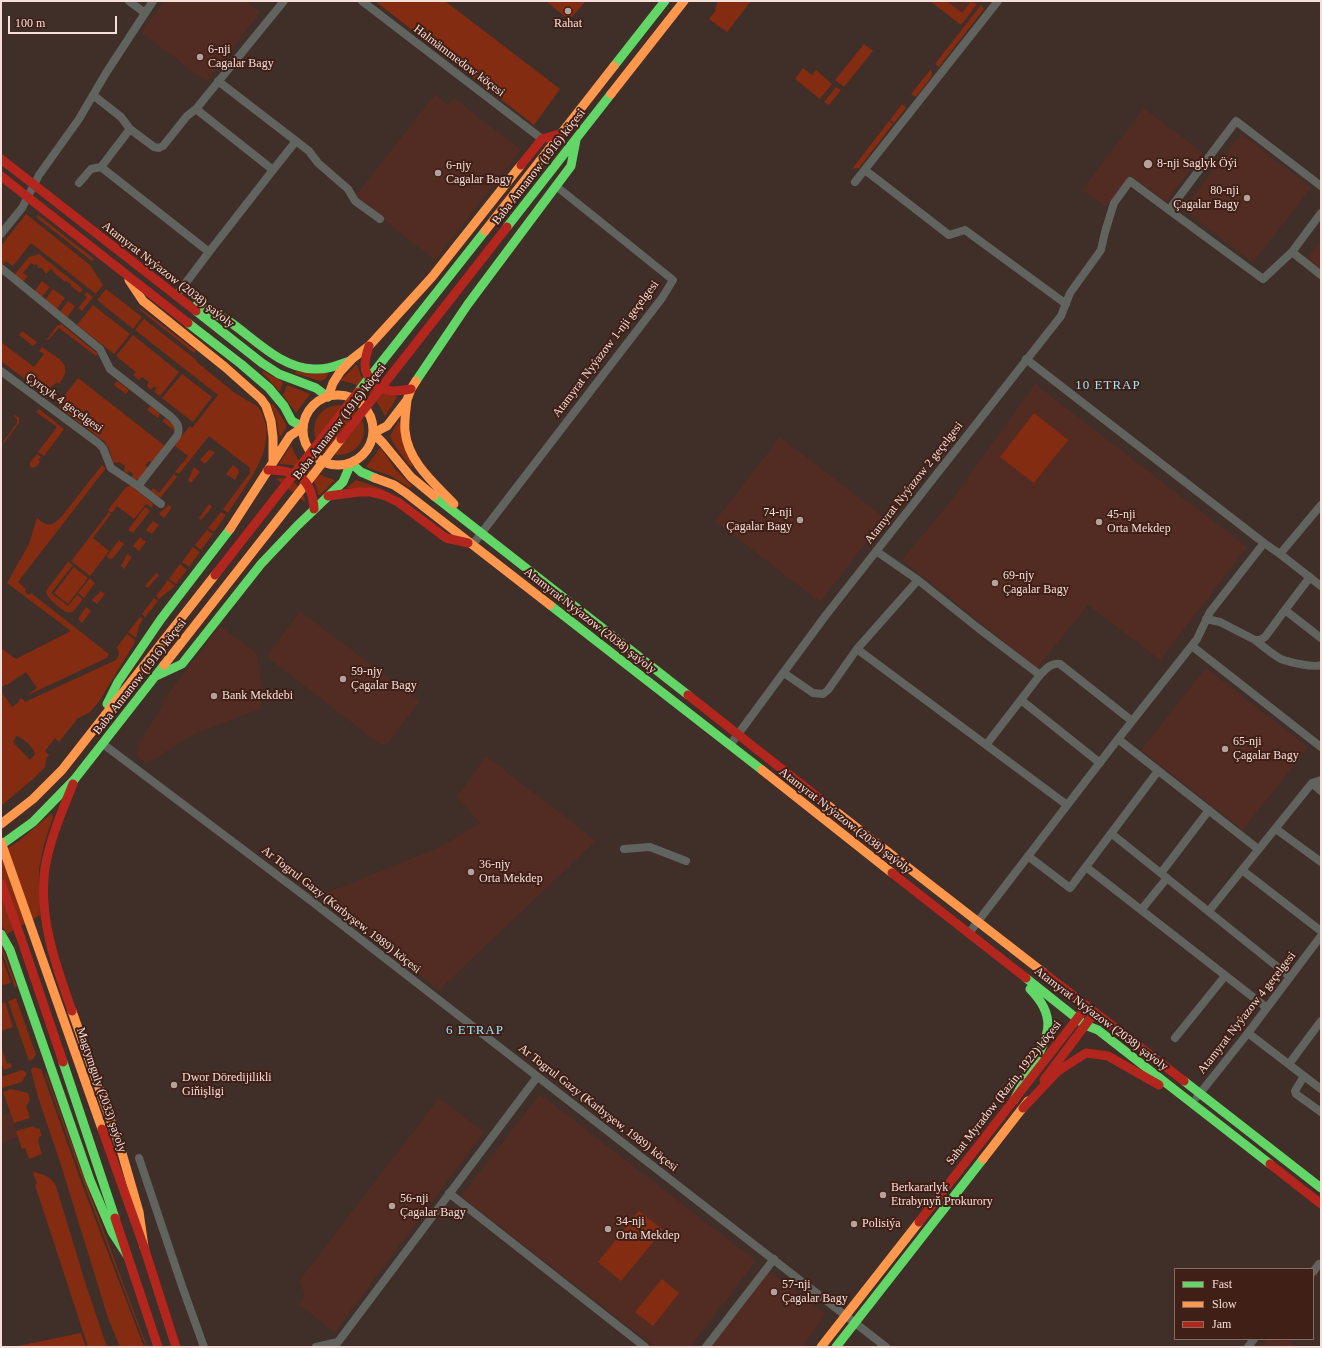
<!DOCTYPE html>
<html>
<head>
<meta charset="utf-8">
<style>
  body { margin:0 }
  #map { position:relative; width:1322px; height:1348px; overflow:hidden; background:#402e29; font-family:"Times New Roman",serif }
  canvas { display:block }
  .frame { position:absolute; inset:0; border:2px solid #f6dfd9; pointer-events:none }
  .legend { position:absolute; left:1174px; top:1268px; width:140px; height:72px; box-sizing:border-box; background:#3f1f16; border:1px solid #886c64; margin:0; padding:5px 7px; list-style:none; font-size:12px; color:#f6dfd9 }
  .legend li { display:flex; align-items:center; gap:8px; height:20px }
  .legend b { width:20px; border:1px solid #886c64 }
  .scale { position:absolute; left:8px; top:16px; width:109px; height:18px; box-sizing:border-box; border:2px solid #f6dfd9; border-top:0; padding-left:5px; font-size:12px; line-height:14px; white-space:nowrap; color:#f6dfd9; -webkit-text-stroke:3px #3f1f16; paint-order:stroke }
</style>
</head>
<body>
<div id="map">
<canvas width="1322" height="1348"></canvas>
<div class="frame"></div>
<ul class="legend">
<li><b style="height:5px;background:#63d668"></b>Fast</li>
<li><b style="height:5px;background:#ff974d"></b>Slow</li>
<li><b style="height:5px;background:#b3261e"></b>Jam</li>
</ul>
<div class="scale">100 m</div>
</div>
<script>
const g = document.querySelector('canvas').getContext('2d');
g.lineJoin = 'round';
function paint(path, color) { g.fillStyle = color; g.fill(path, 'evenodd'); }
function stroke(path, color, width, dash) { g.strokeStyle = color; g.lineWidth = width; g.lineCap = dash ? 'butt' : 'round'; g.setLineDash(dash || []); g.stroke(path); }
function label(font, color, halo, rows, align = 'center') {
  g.font = font + ' "Times New Roman",serif'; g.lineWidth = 4; g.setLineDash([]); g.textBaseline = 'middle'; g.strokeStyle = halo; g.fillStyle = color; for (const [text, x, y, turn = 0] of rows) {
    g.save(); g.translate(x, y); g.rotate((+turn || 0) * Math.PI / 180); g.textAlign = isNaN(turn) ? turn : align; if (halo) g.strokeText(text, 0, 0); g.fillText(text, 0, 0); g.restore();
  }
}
const built = new Path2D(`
  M164,1H246L260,12L207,82L141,32Z
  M930,1H980L961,25Z
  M435,94L448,105L454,98L521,150L435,260L355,197Z
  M1144,108L1203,153L1166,202L1130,175L1106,207L1082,190Z
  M1241,134L1311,187L1253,263L1183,209Z
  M1321,240V275L1304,261Z
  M1035,384L1247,547L1160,660L1088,605L1037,668L902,560L954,497Z
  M780,437L885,518L820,602L715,521Z
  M300,611L420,701L388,743L381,745L268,658L269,653Z
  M220,626L257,654L263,694L260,709L192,735L146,764L136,754L140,749L137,744L160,711L164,699Z
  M1206,668L1308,747L1243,830L1141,750Z
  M486,756L596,841L439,990L319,896L438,848L480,823L457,797Z
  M540,1094L756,1261L690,1347H655L461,1196Z
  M439,1098L484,1132L335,1332L299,1305L304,1294L299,1281Z
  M10,1112L18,1137L1,1143V1116Z
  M767,1270L826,1314L802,1347H710Z
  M1267,1339H1286L1296,1347H1261Z`);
const green = new Path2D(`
  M375,1H445L560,89L534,125Z
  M546,1H584L585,2L569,20Z
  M718,1H751L727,32L709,19L716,10L715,9Z
  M930,1H947L962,13L971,1L977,4L961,25Z
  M981,5L984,9L939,67L935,64Z
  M864,44L873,51L844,87L835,80Z
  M803,68L812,75L816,70L832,84L820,99L795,79Z
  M931,69L932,76L916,97L911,94Z
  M836,87L841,90L829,105L824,102Z
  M902,104L906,108L894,123L890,120Z
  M889,121L893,124L859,168L852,169Z
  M26,214L90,265L103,285L96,294L31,243L13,266L6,261L2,265L1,264V246Z
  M38,215L94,259L92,261L36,217Z
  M39,254L83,289L80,293L71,286V284L66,281H64L54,273L52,269L50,270L46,274L42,268H38V266L36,264L34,265L31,263L23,273L28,276L23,282L14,275L29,257Z
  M42,281L50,287L41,298L34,292Z
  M53,289L65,298L56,310L45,300Z
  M106,289L142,317L133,329L97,300Z
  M87,292L93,297L82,311L78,308L87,297L84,295Z
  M68,301L75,306L67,318L60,312Z
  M93,305L130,334L114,354L77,325Z
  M140,308L196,351L194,353L139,309Z
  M144,319L195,359L197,362C209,372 222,383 235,393C242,398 252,402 259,408C261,410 263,415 264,419C276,451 244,487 228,513L223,509L250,473V468L209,436L179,474L175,472L188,456L174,445L190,426L192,428L218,395L135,330Z
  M61,324L98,354L96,356L59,328L48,340L47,339L57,326Z
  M22,331L37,342L33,346L19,335Z
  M133,335L179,372L160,396L154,392L157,388L154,386L151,390L147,386L149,382L142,377L139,380L133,375L136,372L116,356Z
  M1,342L34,367L44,354L39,351L42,347C58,359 75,363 59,384L57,382L48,390L41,391L1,361Z
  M356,365H357L361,376L365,381L397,397L386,415L385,416C375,396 365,385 342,381L341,380Z
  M263,371L283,382L280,392L262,372Z
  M296,371L328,373C328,378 324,380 320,381L295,373Z
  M182,374L212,397L193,422L162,398Z
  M78,378L165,446L152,463L149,461L145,465L148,468L139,479L135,480L132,477L133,474L129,471L127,473L124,471L125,466L119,462L116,463L113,462L110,451L105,442L60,408L59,405L60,401Z
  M117,381L129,390L126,394L114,385Z
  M287,385L310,394L296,413L283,395Z
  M273,404L286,424V428L281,436L279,435L277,421L271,405Z
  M314 430a25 25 0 1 1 50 0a25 25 0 1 1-50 0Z
  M150,406L160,414L158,418L147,410Z
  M39,409L64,429L44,456L38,452L57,427L36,412Z
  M1034,413L1068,440L1034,483L1000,457Z
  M15,415L19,418V423L4,443L3,442L17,423V419L14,417Z
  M165,418L175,425V431L162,421Z
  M399,420L413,466L411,467L395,446L390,436Z
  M291,445C298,467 315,473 335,480L320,495H318C317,482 308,471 295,466C290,464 284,465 279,464Z
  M380,448H381L395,469L412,486L410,488L391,476L366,467Z
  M209,450L215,452L205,464L200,460Z
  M37,454L41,457L38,460L40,462L36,467L32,468L29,464Z
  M102,465L106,468L18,582L26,589L25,592L29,595L31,593L109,654L107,658L26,696L37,688L26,672L7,685L6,684L1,688V648L16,659L71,631L7,583L29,544L37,518C49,528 52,526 62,516Z
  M233,465L238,469L239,472L235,480L226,474Z
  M194,467L200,472L191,483L188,480C191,476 191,472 194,467Z
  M174,474L177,477L161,497H159L151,491L153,488L159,493Z
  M281,478C293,478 305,490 305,502L276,479Z
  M356,480L386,490L346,488Z
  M130,486H132L153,504L152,508L146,504L134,519L117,506L112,513L108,510L126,487Z
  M209,504L212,507L201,520L199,518Z
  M168,505L172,507L164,518L159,514C162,510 166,508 168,505Z
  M145,507L150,511L133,533L128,530Z
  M109,512L111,514L93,538L109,551L90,576L71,561Z
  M221,512L226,515L214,532L208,528Z
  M153,521L159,525L152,534L146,530Z
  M207,530L213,534L201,550L195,545Z
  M140,537L146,542L139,551L133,546Z
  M119,540L124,544L113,558L109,559L107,556Z
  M193,547L200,552L189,567L182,562Z
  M127,554L132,557L124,569L121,566C124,562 124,558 127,554Z
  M68,562L73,565L51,593L68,606L77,595L83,599C80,603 76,609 72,612C66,616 47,598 46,592L48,588Z
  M180,564L187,570L176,584L169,579Z
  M74,567L88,578L68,604L54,593Z
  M156,573L159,575L148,588L145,586Z
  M90,578L95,583L84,598L78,593Z
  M168,580L175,586L159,599L156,596Z
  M101,591L105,594L97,604L92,600Z
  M154,598L158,601L145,617L142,614Z
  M86,607L91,611L82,623L79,620V617Z
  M140,617L143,619L139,626L136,638L128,632Z
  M127,634L135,640L134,644L98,703L89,713L78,718L59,742L55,738L45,751L49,755L46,759L45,767L33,779L1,806V691L12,707L19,702L18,701L22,698L25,702L116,660L119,654L117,647ZM16,736C24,738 33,747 35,754L30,760L13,742Z
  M52,813L53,817L44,844L39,869L40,915L7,934L1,925V853L20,840Z
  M1,945L17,987L15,988L1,949Z
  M1,955L11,983L3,985L1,980Z
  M16,998L36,1055L33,1059L29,1061L8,1001Z
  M5,1002L13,1027L1,1031V1004Z
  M1,1046L7,1064L10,1063L12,1067L4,1070L1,1063Z
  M33,1067L41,1069L84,1190L144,1347H120L108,1318L61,1165L38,1097L31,1070Z
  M22,1070L26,1072V1075L22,1082L2,1088L1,1077Z
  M45,1073H46L88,1189L147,1347H146L86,1189Z
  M11,1089L28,1093L30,1100L26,1106L30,1118L14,1123L3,1092Z
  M33,1126L37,1129L39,1128L42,1136H40L38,1141L42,1154L29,1159L25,1148L22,1149L16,1131Z
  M33,1172C44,1174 50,1176 56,1186L86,1285L107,1347H88L35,1185L37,1184Z
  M639,1211L663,1230L621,1281L598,1262Z
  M662,1279L679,1293L653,1326L635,1312Z
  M81,1333L86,1347H13Z`);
const street = new Path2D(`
  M129,1L145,13
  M362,1L542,139
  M218,81L309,151L318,163L348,189L355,201L380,219
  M93,95L121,117L130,129L154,147L159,148L163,146L187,116L196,109
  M101,167L209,252L176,296
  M273,170L296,141
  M865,170L949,235L965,230L1066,304
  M855,182L998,1
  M79,183L91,169L101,167L130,129
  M1321,186L1236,121L1169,210L1263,279L1292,252L1321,213
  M1,234L22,208L39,175L79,119L106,73L153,1
  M209,252L273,170L196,109L284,1
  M1292,252L1321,275
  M1,268L100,349L110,369L170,416C177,422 181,427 177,436L138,486
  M1026,359L1264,543L1280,554L1321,586
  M1,371L98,443L103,448L111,468L138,486L161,504
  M473,544L662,298L673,280L556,186
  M876,551L918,580L978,628L1040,675L986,745
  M1280,554L1321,505
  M1310,577L1285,610L1321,638
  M1206,619L1220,622L1255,640H1260L1265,637L1285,610
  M1255,640C1263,646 1272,654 1281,659C1289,662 1313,668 1321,665
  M1192,646L1321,747
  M857,649L1067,805
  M784,673L813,693L823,694L828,690L857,649L918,580
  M1040,675C1045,670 1051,662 1060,664L1132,721
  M1021,700L1100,763
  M1118,739L1258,849
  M103,744L310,900L886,1347
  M730,745L826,615L1061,316L1070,293L1101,250L1105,232L1114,203L1130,181L1169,210
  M1312,783L1321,791
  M1276,829L1321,862
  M1112,834L1290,977
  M624,849L650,847L686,861
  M1028,856L1070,888L1158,771
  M1086,867L1267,1008
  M1242,870L1321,931
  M1161,873L1209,810
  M1141,910L1167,878
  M1209,911L1312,783L1321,780
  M969,933L1118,739L1197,639L1210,612L1264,543
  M1248,1033L1321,1089
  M1175,1038L1225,976
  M1289,1064L1321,1021
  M1304,1076L1295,1091L1296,1094L1321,1112
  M1197,1097L1248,1033L1321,936
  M139,1158L182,1286L204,1347
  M449,1193L645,1347
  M1313,1272L1319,1264
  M316,1347L338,1342L537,1077
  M706,1347L774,1259
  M1248,1347L1254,1339`);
const fast = new Path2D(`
  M614,66L665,1
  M507,227L611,94
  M197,305C208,311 220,315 230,322C256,340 281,368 314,369C327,370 338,365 350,361
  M196,311L262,363L279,374L316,388L328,397
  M188,323L241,364L269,388L284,406L292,421L303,427
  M416,381L468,304L571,166L576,140
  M358,392L485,231
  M434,496L688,695
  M550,605L762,770
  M154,677L182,664L261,564L297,526L343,482L351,463L361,472L375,478
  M107,704L118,682L161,619L230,529
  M1,845L33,822L74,780L164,665
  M1,934L10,950L90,1180L112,1232L127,1255
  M1026,978L1085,1025L1098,1030L1270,1164
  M63,1062L115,1218
  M1184,1081L1321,1188
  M1014,1100C1020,1089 1025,1078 1031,1067C1049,1037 1058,1017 1030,989
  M836,1347L983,1159`);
const slow = new Path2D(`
  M611,94L684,1
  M485,231L614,66
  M129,280L143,301L225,367L261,399L266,406L271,421L273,437V462
  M416,381L411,389L407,400L387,426L373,433L383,443L411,477L434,496
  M303 430a35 35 0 1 1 70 0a35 35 0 1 1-70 0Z
  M328,397L333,383L340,372L352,359L370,345L432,277L521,165
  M407,400C406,410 404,421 405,431C408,462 434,483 454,504
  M375,478L394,485L406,493L550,605
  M230,529L290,436L303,427
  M164,665L341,439
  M762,770L892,873
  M825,803L1044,973
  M1,824L33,799L62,770L215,575
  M1,842L102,1129
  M72,1011L122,1153L139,1212L144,1247
  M983,1159L1028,1101
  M821,1347L919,1222`);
const jam = new Path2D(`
  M1,159L196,311
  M521,165L542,139L563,133
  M1,176L188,323
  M369,346C367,352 365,358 365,365C365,378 379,390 392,391C398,391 405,390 411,389
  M341,439L507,227
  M268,470C297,470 312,478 314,509
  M328,496L359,492H370L383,495L398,502L446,538L468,543
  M215,575L358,392
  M688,695L825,803
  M892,873L1026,978
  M1,883L22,941L63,1062
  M1044,973L1184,1081
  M72,1011C56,966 38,917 45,868C50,839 62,811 73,784
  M1044,1080L1095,1012
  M1023,1108L1058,1071L1086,1053L1108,1056L1159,1085
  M102,1129L144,1247L176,1347
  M1270,1164L1321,1204
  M115,1218L158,1347
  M919,1222L1087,1006`);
const markers = [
  [568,11,4,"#b6a19b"],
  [200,57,4,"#b6a19b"],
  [1148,164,5,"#b6a19b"],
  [438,173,4,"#b6a19b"],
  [1247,198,4,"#b6a19b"],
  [800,520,4,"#b6a19b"],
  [1099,522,4,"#b6a19b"],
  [995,583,4,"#b6a19b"],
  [343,679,4,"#b6a19b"],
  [214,696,4,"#b6a19b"],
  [1225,749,4,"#b6a19b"],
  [471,872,4,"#b6a19b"],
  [174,1085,4,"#b6a19b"],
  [883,1195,4,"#b6a19b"],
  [392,1206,4,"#b6a19b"],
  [854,1224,4,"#b6a19b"],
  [608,1229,4,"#b6a19b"],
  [774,1292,4,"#b6a19b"]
];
const poiNames = [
  ["Rahat",568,24,"center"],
  ["6-nji",208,50],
  ["Cagalar Bagy",208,64],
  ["8-nji Saglyk Öýi",1157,164],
  ["6-njy",446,166],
  ["Cagalar Bagy",446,180],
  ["80-nji",1239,191,"right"],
  ["Çagalar Bagy",1239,205,"right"],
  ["74-nji",792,513,"right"],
  ["Çagalar Bagy",792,527,"right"],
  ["45-nji",1107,515],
  ["Orta Mekdep",1107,529],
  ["69-njy",1003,576],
  ["Çagalar Bagy",1003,590],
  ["59-njy",351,672],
  ["Çagalar Bagy",351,686],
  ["Bank Mekdebi",222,696],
  ["65-nji",1233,742],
  ["Çagalar Bagy",1233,756],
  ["36-njy",479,865],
  ["Orta Mekdep",479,879],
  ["Dwor Döredijilikli",182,1078],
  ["Giňişligi",182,1092],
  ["Berkararlyk",891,1188],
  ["Etrabynyň Prokurory",891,1202],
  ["56-nji",400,1199],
  ["Çagalar Bagy",400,1213],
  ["34-nji",616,1222],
  ["Orta Mekdep",616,1236],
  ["Polisiýa",862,1224],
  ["57-nji",782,1285],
  ["Çagalar Bagy",782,1299]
];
const streetNames = [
  ["Halmämmedow köçesi",459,61,37],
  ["Baba Annanow (1916) köçesi",539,167,-52],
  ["Atamyrat Nyýazow (2038) şaýoly",168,275,38],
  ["Atamyrat Nyýazow 1-nji geçelgesi",606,349,-53],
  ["Çyrçyk 4 geçelgesi",64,403,36],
  ["Baba Annanow (1916) köçesi",340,422,-52],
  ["Atamyrat Nyýazow 2 geçelgesi",914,483,-52],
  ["Atamyrat Nyýazow (2038) şaýoly",590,621,38],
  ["Baba Annanow (1916) köçesi",140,677,-52],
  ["Atamyrat Nyýazow (2038) şaýoly",845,821,38],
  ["Ar Togrul Gazy (Karbyşew, 1989) köçesi",341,910,38],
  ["Atamyrat Nyýazow 4 geçelgesi",1247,1013,-52],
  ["Atamyrat Nyýazow (2038) şaýoly",1101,1019,37],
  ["Magtymguly (2033) şaýoly",101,1090,71],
  ["Sahat Myradow (Razin, 1922) köçesi",1004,1093,-52],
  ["Ar Togrul Gazy (Karbyşew, 1989) köçesi",598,1108,38]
];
const neighbourhoodNames = [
  ["10 ETRAP",1108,386],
  ["6 ETRAP",475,1031]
];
paint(built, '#522c22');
paint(green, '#832c11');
stroke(street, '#61635f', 8);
stroke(fast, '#63d668', 9);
stroke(slow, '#ff974d', 9);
stroke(jam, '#b3261e', 9);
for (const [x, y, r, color] of markers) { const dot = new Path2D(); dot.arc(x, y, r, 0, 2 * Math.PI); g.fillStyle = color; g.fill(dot); stroke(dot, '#3f1f16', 1.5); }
label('12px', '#f6dfd9', '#3f1f16', poiNames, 'left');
label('12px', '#f6dfd9', '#3f1f16', streetNames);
g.letterSpacing = '1px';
label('13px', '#9ae6fb', '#3f1f16', neighbourhoodNames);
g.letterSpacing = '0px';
</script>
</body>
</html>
